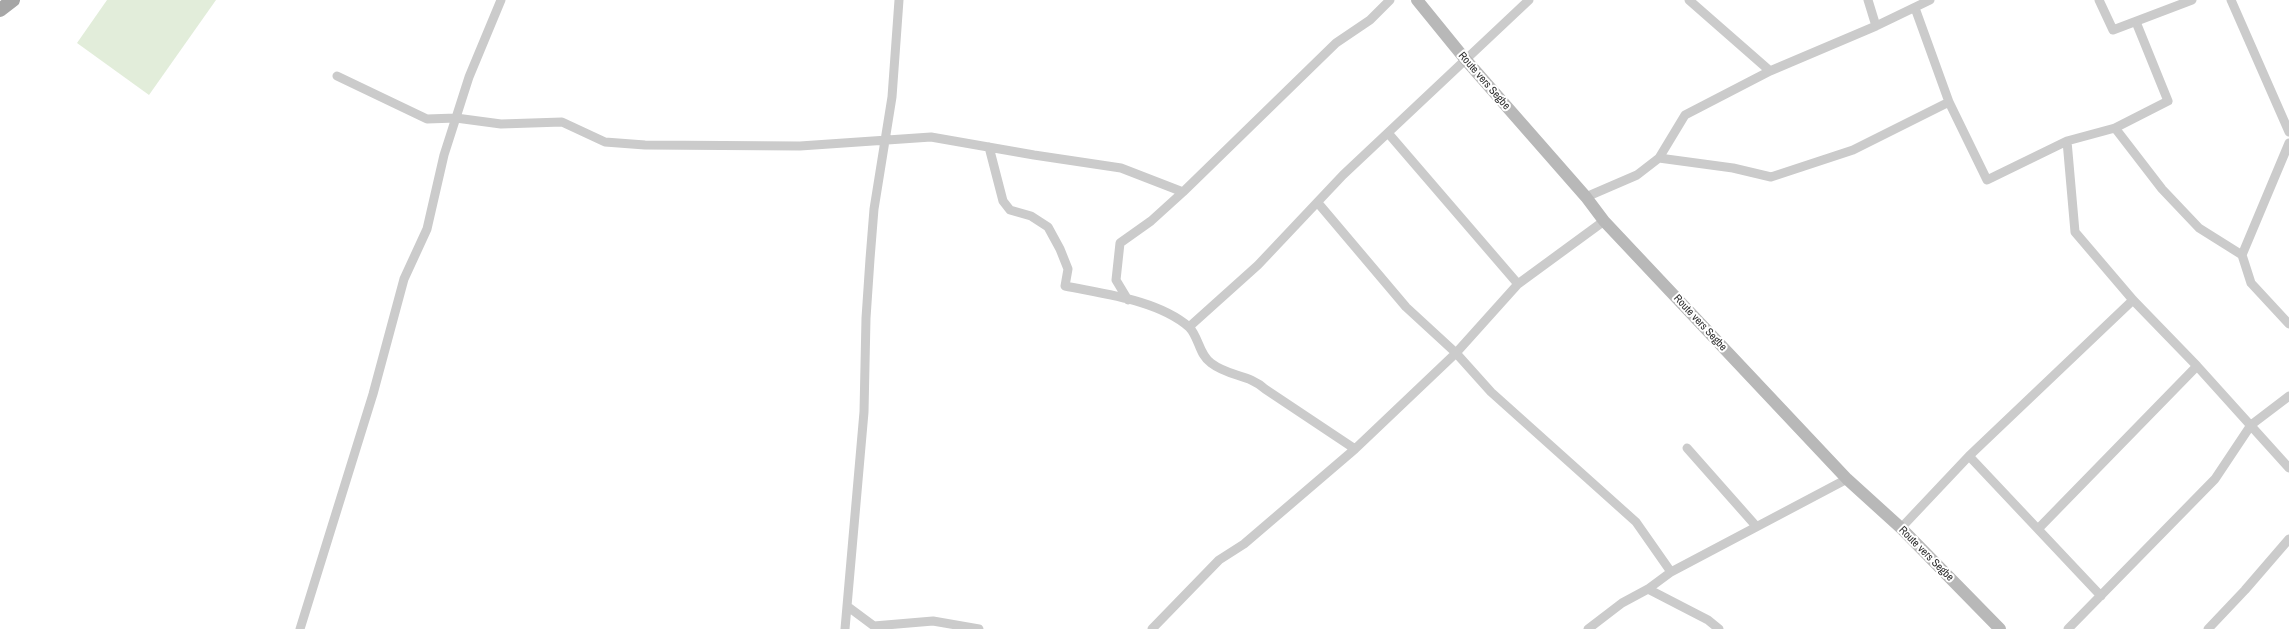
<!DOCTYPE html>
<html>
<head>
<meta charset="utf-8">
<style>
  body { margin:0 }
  canvas { display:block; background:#fff }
</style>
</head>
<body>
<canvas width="2289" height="629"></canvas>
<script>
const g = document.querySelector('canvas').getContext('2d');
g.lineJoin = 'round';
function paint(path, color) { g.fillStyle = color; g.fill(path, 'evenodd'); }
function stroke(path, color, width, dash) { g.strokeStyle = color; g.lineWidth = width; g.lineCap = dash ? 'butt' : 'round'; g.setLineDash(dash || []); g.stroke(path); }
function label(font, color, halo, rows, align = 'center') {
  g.font = font + ' "Archivo Narrow",sans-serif'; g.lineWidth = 4; g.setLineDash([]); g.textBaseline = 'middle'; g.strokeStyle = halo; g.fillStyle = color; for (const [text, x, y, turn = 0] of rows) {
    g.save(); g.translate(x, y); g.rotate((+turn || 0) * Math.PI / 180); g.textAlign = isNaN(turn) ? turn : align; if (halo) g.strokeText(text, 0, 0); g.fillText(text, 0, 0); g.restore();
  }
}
const green = new Path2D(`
  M107,0H216L149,95L77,43Z`);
const minor = new Path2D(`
  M1689,0L1770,71
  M1868,0L1876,26
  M2099,0L2113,30L2192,0
  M2231,0L2289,132
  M1915,8L1949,102L1987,180L2067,141L2115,128L2168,101L2136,22
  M337,76L427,119L456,118L501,124L562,122L605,142L645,145L800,146L931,137L1034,155L1121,168L1183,192L1336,43L1370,20L1390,0
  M2115,128L2162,189L2199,228L2242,255
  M1388,133L1518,284
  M2067,141L2075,232L2133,300L2197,366L2289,468
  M2289,143L2242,255L2251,283L2289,324
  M989,147L1003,201L1010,210L1031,216L1048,227L1060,249L1068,269L1065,286C1104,294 1158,300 1189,327C1199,337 1199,355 1211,363C1229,377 1249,374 1265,389L1355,449
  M1659,158L1733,168L1771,177L1853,150L1949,102
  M1586,197L1637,175L1659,158L1685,115L1770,71L1876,26L1930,0
  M1318,203L1406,307L1456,353L1491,392L1636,522L1671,572
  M1128,300L1116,280L1120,243L1151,221L1183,192
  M1189,327L1258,265L1343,175L1529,0
  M1687,448L1756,526
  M1969,456L2101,596
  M1901,528L1969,456L2133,300
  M2038,529L2197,366
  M1648,589L1708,620L1719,629
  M847,606L878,629
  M874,626L933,621L979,629
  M300,629L373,394L404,279L427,229L444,155L469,77L501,0
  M845,629L864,412L866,318L870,259L874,209L892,97L899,0
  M1152,629L1219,560L1244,544L1355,449L1456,353L1518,284L1604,221
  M1588,629L1622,603L1648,589L1671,572L1847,479
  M2068,629L2215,479L2251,425L2289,396
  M2208,629L2245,590L2289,539`);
const secondary = new Path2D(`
  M1417,0L1465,59L1586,197L1604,221L1847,479L1901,528L2000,629`);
const primary = new Path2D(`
  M0,10L13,0`);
const streetNames = [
  ["Route vers Segbe",1484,81,49],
  ["Route vers Segbe",1700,323,47],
  ["Route vers Segbe",1926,554,45]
];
paint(green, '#e2edda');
stroke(minor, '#cbcbcb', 9);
stroke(secondary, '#b8b8b8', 12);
stroke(primary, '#a6a6a6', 14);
label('11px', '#2e2e2e', '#fff', streetNames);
</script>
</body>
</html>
